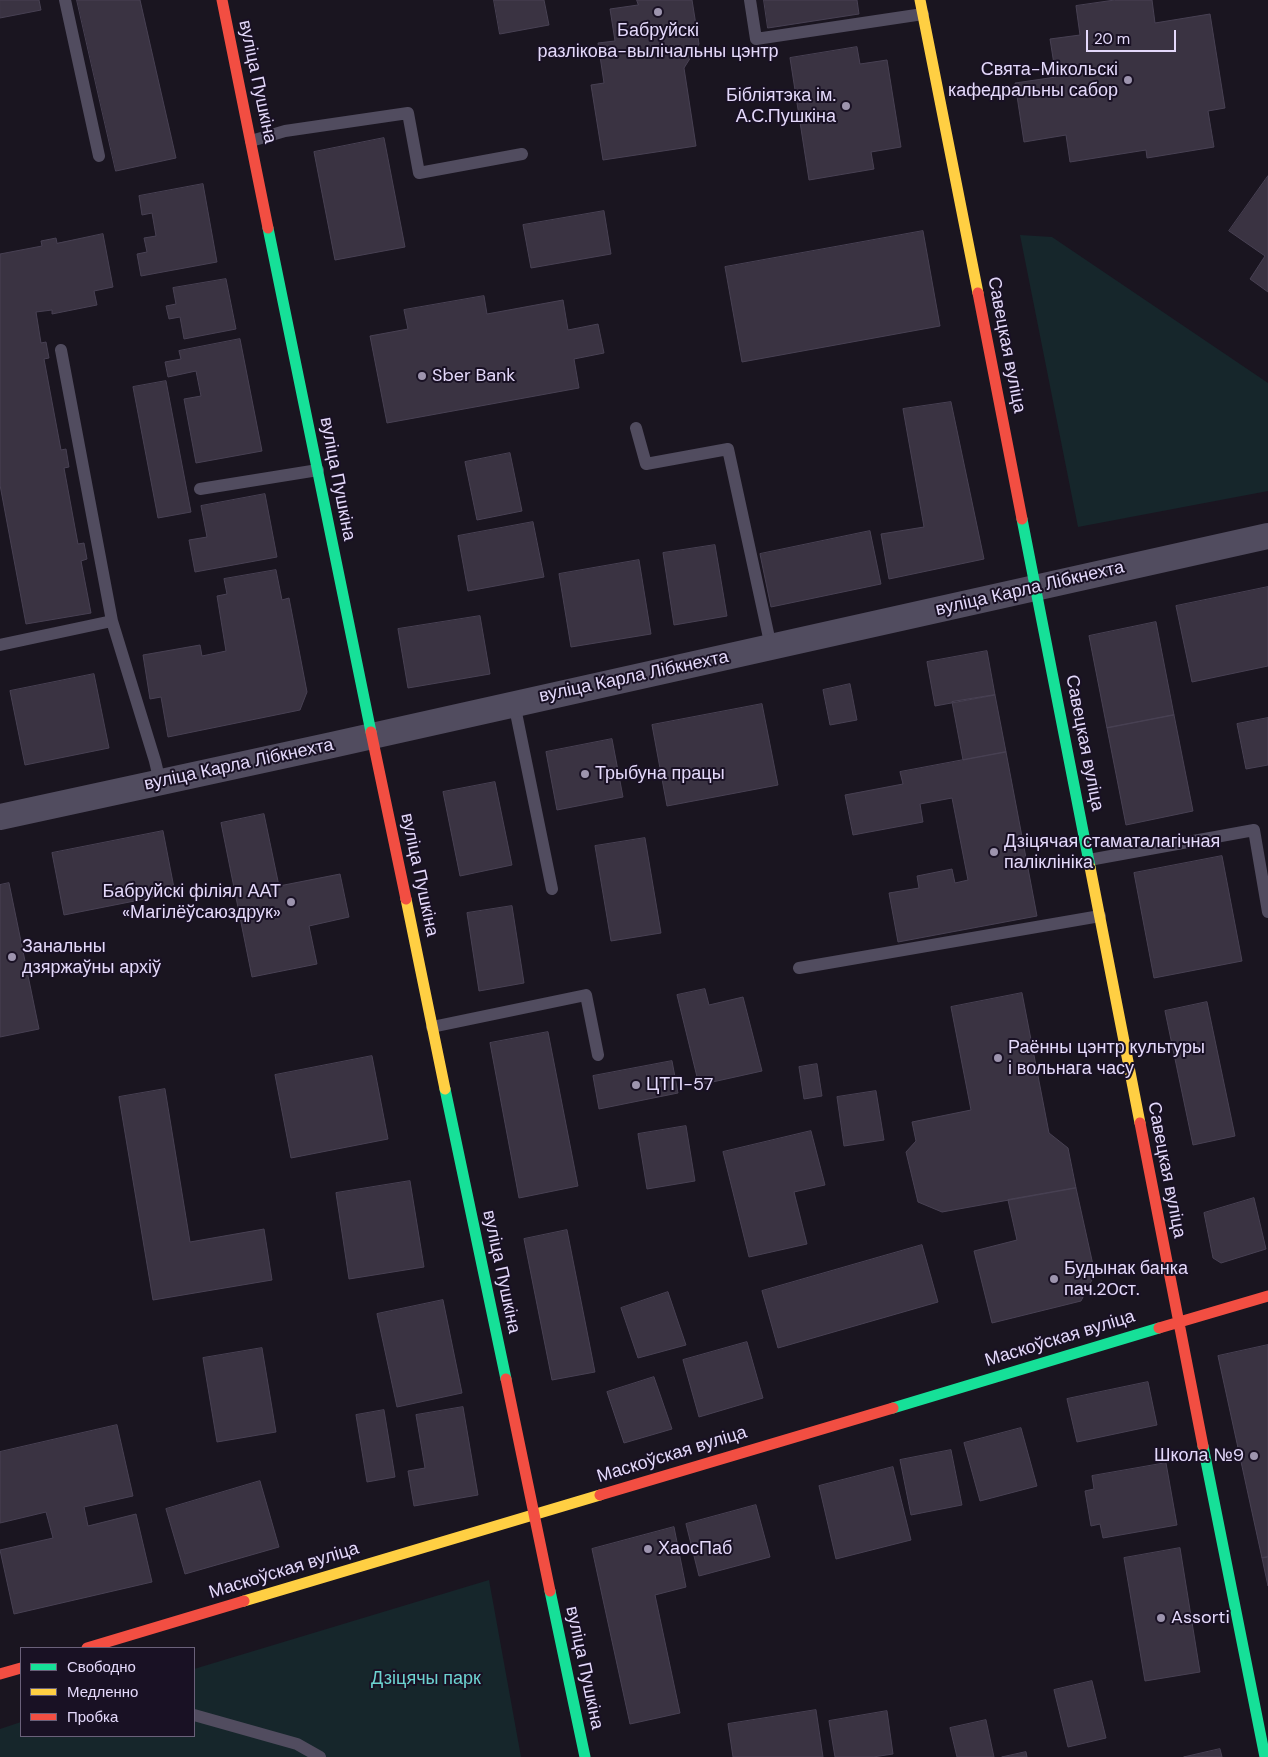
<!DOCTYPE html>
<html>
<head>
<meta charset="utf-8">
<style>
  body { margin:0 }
  #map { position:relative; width:1268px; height:1757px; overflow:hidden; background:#1a1520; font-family:"DM Sans",sans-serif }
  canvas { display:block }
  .legend { position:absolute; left:20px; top:1647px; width:175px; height:90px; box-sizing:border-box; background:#191124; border:1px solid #6a617a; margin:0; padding:6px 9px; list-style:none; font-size:15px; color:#e4d9fb }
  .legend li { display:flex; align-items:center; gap:10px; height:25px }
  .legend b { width:25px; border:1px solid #6a617a }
  .scale { position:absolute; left:1086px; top:30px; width:90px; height:22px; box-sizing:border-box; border:2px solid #e4d9fb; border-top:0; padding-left:6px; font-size:15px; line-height:18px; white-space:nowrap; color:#e4d9fb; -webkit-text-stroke:4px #191124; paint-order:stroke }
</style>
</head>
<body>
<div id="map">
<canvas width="1268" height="1757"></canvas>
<ul class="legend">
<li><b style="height:6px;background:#16e098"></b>Свободно</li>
<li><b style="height:6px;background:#ffcf43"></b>Медленно</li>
<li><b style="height:6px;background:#f24e42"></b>Пробка</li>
</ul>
<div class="scale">20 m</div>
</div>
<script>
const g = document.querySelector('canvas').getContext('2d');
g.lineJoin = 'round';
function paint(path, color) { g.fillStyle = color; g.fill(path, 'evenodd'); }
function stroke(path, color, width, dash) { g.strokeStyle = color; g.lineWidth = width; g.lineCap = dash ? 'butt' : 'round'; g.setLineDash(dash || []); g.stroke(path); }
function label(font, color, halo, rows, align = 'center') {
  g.font = font + ' "DM Sans",sans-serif'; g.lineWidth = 4; g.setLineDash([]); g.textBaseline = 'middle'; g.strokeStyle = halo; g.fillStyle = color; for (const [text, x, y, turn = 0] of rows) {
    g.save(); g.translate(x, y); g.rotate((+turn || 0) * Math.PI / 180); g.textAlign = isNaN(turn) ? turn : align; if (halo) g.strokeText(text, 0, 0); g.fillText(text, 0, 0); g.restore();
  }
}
const green = new Path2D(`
  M1020,235L1052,237L1268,383V491L1078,527Z
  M489,1580L521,1757H0V1729L21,1722V1736H194V1669Z`);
const building = new Path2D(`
  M0,0H39L41,10L0,18Z
  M77,0H140L176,158L116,171Z
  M494,0H544L549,25L500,34Z
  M637,0H692L699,44L684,68L696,146L603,160L591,85L604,83L598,43L615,41L610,9L638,5Z
  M764,0H857L859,14L768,28Z
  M1115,0H1152L1155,23L1210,14L1225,108L1208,111L1214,147L1147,158L1146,150L1070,162L1066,135L1024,142L1015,83L1056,77L1050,39L1080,35L1076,6Z
  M857,47L860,64L887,60L901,147L871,152L874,169L809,180L790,58Z
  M384,138L405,247L335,260L314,152Z
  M1268,176V292L1250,279L1265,256L1229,231Z
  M203,184L217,262L141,276L137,254L147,252L144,238L156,236L152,213L142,215L139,196Z
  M604,211L611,254L531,268L523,225Z
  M923,231L940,326L742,362L725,267Z
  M103,234L113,287L94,291L97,305L52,314V310L36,312L41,343L46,342L49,358L44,359L61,450L66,449L69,467L64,468L78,544L84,543L87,559L81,561L91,613L26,624L0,485V254L42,246L41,241L56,238L57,243Z
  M226,279L236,329L184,339L180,317L169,319L166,306L176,304L173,288Z
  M484,296L487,314L563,300L568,330L598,324L604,353L574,359L579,388L387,423L370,336L408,329L404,310Z
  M240,339L262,451L196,463L184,399L201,396L196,371L168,377L165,362L181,359L179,351Z
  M166,381L191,512L158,518L133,387Z
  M951,402L984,559L889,579L881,534L924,527L903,409Z
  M510,453L522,511L477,520L465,462Z
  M265,494L277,557L195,572L189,540L207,537L201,506Z
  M533,522L544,577L468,591L458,536Z
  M870,531L881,584L771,607L760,554Z
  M715,545L727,616L674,625L663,553Z
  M639,560L651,634L571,647L559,574Z
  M276,570L282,600L289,598L307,692L300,710L168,737L161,697L150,699L143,655L200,645L202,656L226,651L217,596L227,594L224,579Z
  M1268,587V666L1192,682L1176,606Z
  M480,616L490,674L408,688L398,629Z
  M1156,622L1174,715L1107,728L1089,636Z
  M987,651L995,695L935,706L927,662Z
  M94,674L109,748L25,765L10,691Z
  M850,684L857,720L830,725L823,690Z
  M995,695L1006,752L963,760L952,702Z
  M762,704L778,785L667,806L652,725Z
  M1174,715L1193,811L1126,825L1107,728Z
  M1268,718V765L1246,769L1237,724Z
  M612,739L623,797L557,810L546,752Z
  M1006,752L1037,916L898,942L889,893L919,888L917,876L952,869L955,883L968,880L952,798L920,804L923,822L853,835L845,795L903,784L900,772Z
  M495,782L512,865L460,876L443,792Z
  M264,814L279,886L340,874L349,917L309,926L317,964L252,977L221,823Z
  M163,831L175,893L64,915L52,853Z
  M645,838L661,933L611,941L595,846Z
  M1222,856L1242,961L1154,978L1134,873Z
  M9,883L39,1029L0,1037V885Z
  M512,906L524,983L479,991L467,913Z
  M705,989L709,1005L743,997L762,1071L699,1085L677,995Z
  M1022,993L1049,1133L1068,1148L1076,1188L942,1212L918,1202L906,1152L916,1141L912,1122L971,1110L951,1007Z
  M1207,1002L1235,1136L1193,1145L1165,1011Z
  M548,1032L578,1186L519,1198L490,1043Z
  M372,1056L388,1139L291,1158L275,1075Z
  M672,1061L678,1093L599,1109L593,1076Z
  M817,1064L822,1096L804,1099L799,1067Z
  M165,1089L190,1242L264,1229L272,1280L153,1300L119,1097Z
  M876,1091L884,1140L844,1146L837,1097Z
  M686,1126L695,1181L647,1189L638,1134Z
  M811,1131L825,1185L794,1192L807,1244L749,1257L723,1152Z
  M410,1181L424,1267L349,1279L336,1193Z
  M1076,1188L1095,1274L1081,1301L992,1323L974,1251L1017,1240L1008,1200Z
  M1254,1198L1266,1249L1221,1263L1213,1258L1204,1213Z
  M567,1230L595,1372L552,1380L524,1239Z
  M922,1245L938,1302L778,1348L762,1291Z
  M668,1292L686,1345L638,1358L621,1308Z
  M443,1300L462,1393L397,1407L377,1314Z
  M747,1342L763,1398L699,1417L683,1360Z
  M1268,1345V1557L1262,1558L1218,1356Z
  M262,1348L276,1432L217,1442L203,1358Z
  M654,1377L672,1429L624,1443L607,1392Z
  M1148,1382L1157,1425L1077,1442L1067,1399Z
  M463,1407L478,1495L414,1506L408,1471L425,1468L416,1415Z
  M384,1410L395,1477L367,1482L356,1415Z
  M117,1425L133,1496L84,1507L88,1526L136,1514L152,1582L14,1614L0,1550L53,1538L46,1512L0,1523V1452Z
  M1021,1428L1037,1486L980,1501L964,1443Z
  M951,1450L962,1505L911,1515L900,1460Z
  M1166,1463L1177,1525L1103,1538L1100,1524L1091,1526L1085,1491L1094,1489L1092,1476Z
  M893,1467L911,1540L836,1559L819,1486Z
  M260,1481L279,1547L185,1574L166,1509Z
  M756,1505L770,1557L699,1576L686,1524Z
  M674,1527L686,1587L655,1595L680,1713L630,1724L592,1549Z
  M1180,1548L1200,1672L1145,1681L1124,1558Z
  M1268,1557V1586L1262,1558Z
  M1092,1681L1106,1738L1068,1747L1054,1690Z
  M816,1710L823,1757H733L728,1724Z
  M887,1711L893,1754L873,1757H835L829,1721Z
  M986,1720L994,1757H957L950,1728Z
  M1220,1749L1222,1757H1184Z
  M1026,1752L1027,1757H1002Z`);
const lane = new Path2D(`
  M65,0L99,156
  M750,0L756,39L923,14
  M251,141L285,131L408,113L419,173L522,154
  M61,350L112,621L155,761L160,782
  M636,428L646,464L728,449L771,647
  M200,489L318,470
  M0,645L112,621
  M514,703L552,889
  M1089,860L1254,830L1268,912
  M799,968L1100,916
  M432,1027L586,995L598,1055
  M194,1715L297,1744L320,1757`);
const street = new Path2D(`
  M0,817L332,745L1268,536`);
const fast = new Path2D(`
  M268,228L371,732
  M1022,519L1090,867
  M445,1089L506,1379
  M893,1408L1159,1328
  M1203,1446L1265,1757
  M550,1591L585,1757`);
const slow = new Path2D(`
  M920,0L978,293
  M1090,867L1140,1123
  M406,899L445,1089
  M244,1601L600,1495`);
const jam = new Path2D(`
  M222,0L268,228
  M978,293L1022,519
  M371,732L406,899
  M1140,1123L1203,1446
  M1159,1328L1268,1296
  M506,1379L550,1591
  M600,1495L893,1408
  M87,1648L244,1601
  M0,1674L21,1668`);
const markers = [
  [658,12,5,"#9d94ae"],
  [1128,80,5,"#9d94ae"],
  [846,106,5,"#9d94ae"],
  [422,376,5,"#9d94ae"],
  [585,774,5,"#9d94ae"],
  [994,852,5,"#9d94ae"],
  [291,902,5,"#9d94ae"],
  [12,957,5,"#9d94ae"],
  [998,1058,5,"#9d94ae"],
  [636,1085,5,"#9d94ae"],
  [1054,1279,5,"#9d94ae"],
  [1254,1456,5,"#9d94ae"],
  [648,1549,5,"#9d94ae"],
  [1161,1618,5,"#9d94ae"]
];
const poiNames = [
  ["Бабруйскі",658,31,"center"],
  ["разлікова-вылічальны цэнтр",658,52,"center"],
  ["Свята-Мікольскі",1118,70,"right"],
  ["кафедральны сабор",1118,91,"right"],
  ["Бібліятэка ім.",836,96,"right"],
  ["А.С.Пушкіна",836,117,"right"],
  ["Sber Bank",432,376],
  ["Трыбуна працы",595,774],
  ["Дзіцячая стаматалагічная",1004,842],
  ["паліклініка",1004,863],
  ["Бабруйскі філіял ААТ",281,892,"right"],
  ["«Магілёўсаюздрук»",281,913,"right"],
  ["Занальны",22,947],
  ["дзяржаўны архіў",22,968],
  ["Раённы цэнтр культуры",1008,1048],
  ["і вольнага часу",1008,1069],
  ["ЦТП-57",646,1085],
  ["Будынак банка",1064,1269],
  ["пач.20ст.",1064,1290],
  ["Школа №9",1244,1456,"right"],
  ["ХаосПаб",658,1549],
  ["Assorti",1171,1618]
];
const streetNames = [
  ["вуліца Пушкіна",257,82,78],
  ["Савецкая вуліца",1006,345,79],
  ["вуліца Пушкіна",337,479,79],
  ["вуліца Карла Лібкнехта",1030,589,-13],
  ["вуліца Карла Лібкнехта",634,677,-12],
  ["Савецкая вуліца",1084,743,79],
  ["вуліца Карла Лібкнехта",239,765,-12],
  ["вуліца Пушкіна",419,875,78],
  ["Савецкая вуліца",1166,1170,79],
  ["вуліца Пушкіна",501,1272,78],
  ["Маскоўская вуліца",1060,1339,-17],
  ["Маскоўская вуліца",672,1455,-17],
  ["Маскоўская вуліца",284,1571,-17],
  ["вуліца Пушкіна",584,1668,78]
];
const parkNames = [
  ["Дзіцячы парк",426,1679]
];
paint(green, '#16262b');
paint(building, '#3a3342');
stroke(building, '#484153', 1);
stroke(lane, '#514c5f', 12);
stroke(street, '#514c5f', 26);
stroke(fast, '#16e098', 11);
stroke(slow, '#ffcf43', 11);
stroke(jam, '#f24e42', 11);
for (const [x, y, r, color] of markers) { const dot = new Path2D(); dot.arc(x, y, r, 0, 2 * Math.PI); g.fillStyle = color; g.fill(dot); stroke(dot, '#191124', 2); }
label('18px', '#e4d9fb', '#191124', poiNames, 'left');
label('18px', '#e4d9fb', '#191124', streetNames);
label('18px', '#6cd3d0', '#191124', parkNames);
</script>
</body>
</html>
